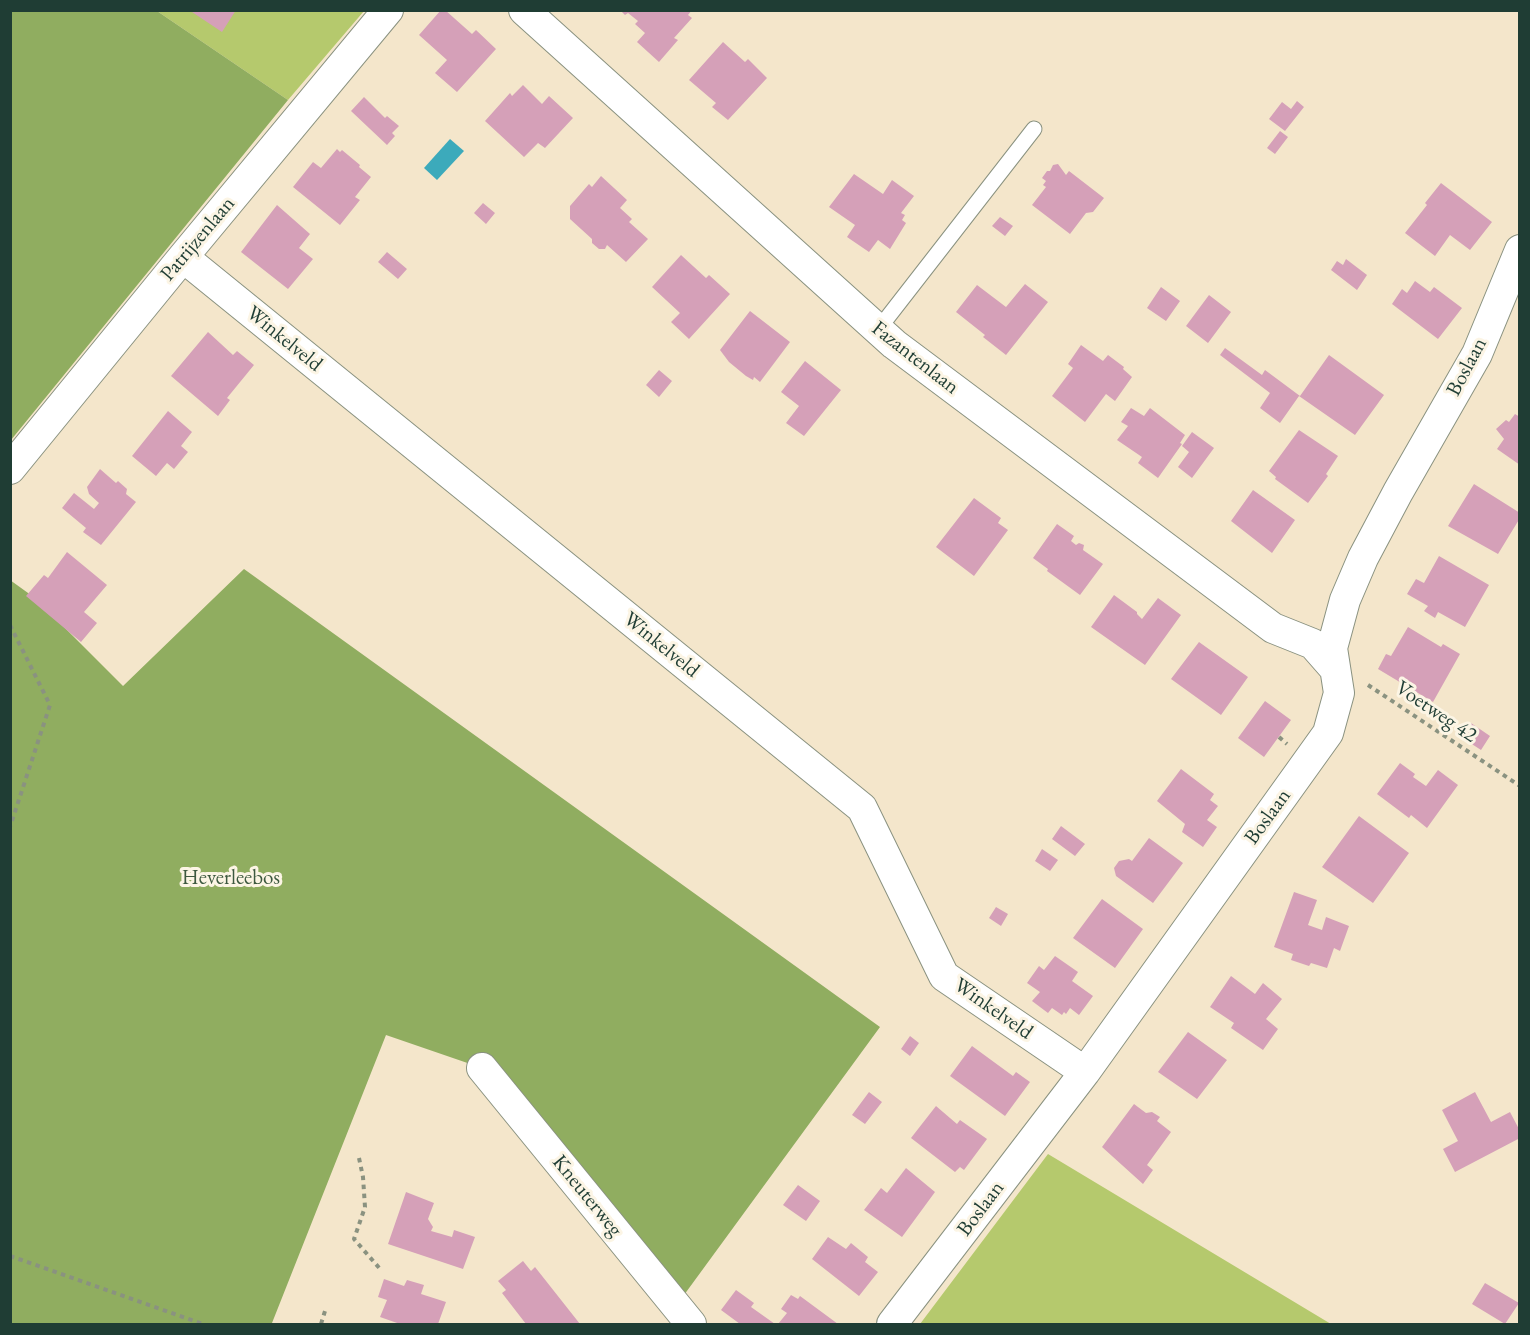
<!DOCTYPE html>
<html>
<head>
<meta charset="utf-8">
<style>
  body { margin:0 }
  #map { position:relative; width:1530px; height:1335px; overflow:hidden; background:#f4e6cb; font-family:"EB Garamond",serif }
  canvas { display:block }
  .frame { position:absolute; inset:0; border:12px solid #1f3d34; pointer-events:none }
</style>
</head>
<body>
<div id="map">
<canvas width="1530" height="1335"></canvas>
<div class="frame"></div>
</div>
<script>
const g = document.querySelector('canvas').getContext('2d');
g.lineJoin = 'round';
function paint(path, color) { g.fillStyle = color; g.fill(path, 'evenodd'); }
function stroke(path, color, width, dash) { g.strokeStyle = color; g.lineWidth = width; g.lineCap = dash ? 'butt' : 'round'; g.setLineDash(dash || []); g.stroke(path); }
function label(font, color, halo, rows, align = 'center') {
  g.font = font + ' "EB Garamond",serif'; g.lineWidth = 6; g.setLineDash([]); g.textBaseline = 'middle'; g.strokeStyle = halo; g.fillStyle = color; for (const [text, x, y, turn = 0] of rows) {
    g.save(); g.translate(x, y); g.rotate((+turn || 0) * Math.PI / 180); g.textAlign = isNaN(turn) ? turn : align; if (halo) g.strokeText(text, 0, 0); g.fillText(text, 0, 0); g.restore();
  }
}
const green = new Path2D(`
  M157,11H364L288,100Z
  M1048,1154L1331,1324H920Z`);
const forest = new Path2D(`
  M11,10L157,11L288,100L11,440Z
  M244,569L880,1027L684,1295L482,1068L386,1035L272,1323L274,1324H11L10,580L35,598L123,686Z`);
const water = new Path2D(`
  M450,139L464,151L437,180L424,168Z`);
const building = new Path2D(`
  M189,10H236L222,32Z
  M441,10H445L472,34L476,30L496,49L457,92L435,73L447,60L419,35Z
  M620,10H692L688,15L692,18L674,38L678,40L659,62L637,42L645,33L635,24L638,21L628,13L625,15Z
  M723,42L745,62L748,59L767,78L728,120L712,107L716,103L689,80Z
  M523,85L542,104L549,96L573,118L545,148L538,143L524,157L485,121L510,93L512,96Z
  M364,97L385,118L387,116L399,126L392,133L395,136L387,145L351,111Z
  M1297,101L1304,107L1285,131L1269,119L1282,102L1291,109Z
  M1280,131L1288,137L1275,154L1267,148Z
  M337,149L340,152L342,150L360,165L359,167L371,177L355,197L360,200L340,225L293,187L313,162L321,168Z
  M1058,164L1066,175L1069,171L1104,198L1093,212L1086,213L1070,234L1032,205L1046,187L1043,185L1046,181L1042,178L1047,171H1050L1053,165Z
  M854,174L883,194L892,180L914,196L901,213L905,215L902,220L906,223L890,249L878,240L869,252L847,237L855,225L829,207Z
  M601,176L627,200L620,208L632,219L629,222L648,239L626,262L607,245L605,249H599L592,243V239L570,219V206L589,184L592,187Z
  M1441,183L1492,222L1470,250L1450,235L1435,256L1405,233L1427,205L1425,203Z
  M483,203L495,213L486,224L474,213Z
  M277,205L310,234L299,248L313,259L288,289L241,252Z
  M1000,217L1013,226L1005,236L992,226Z
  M387,252L407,269L398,279L378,262Z
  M681,255L706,278L709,275L730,294L689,339L671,322L680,313L652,287Z
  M1346,259L1367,275L1357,290L1331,270L1337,261L1343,265Z
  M1415,281L1430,292L1434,287L1462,308L1438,339L1392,304L1402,289L1407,293Z
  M1025,284L1048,302L1006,355L983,337L985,335L956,312L977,285L1006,307Z
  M1161,287L1180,301L1166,321L1147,308Z
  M1209,295L1231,312L1208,343L1186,326Z
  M750,311L790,342L760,382L754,377L753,380L746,376L729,362L720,350Z
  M208,332L233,355L237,351L254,365L227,398L230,400L218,416L171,376Z
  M1081,345L1103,361L1108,355L1124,367L1123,369L1132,377L1115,401L1106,394L1085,422L1052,396L1073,368L1068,364Z
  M1225,348L1262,375L1265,370L1300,396L1329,355L1384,395L1355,435L1299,396L1280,423L1260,408L1270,393L1220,355Z
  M805,361L841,390L804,436L786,423L799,406L781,392Z
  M659,370L672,381L659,397L646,385Z
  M1131,408L1144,416L1150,408L1185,435L1180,443L1182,444L1158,478L1138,463L1142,457L1117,440L1128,426L1121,422Z
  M168,411L192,432L181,446L188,452L174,469L167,463L156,476L132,456Z
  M1515,414L1520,417V465L1497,449L1504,439L1496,429L1506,420L1509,422Z
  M1299,430L1338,456L1326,474L1328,476L1308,503L1275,479L1276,477L1269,471Z
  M1192,432L1214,448L1192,478L1178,467L1189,452L1182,446Z
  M100,469L116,483L118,481L127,489L126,494L136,502L101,545L83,532L86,528L62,508L74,493L94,509L99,503L89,494L87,487Z
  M1474,484L1520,513V518L1498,554L1448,526Z
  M1253,490L1295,520L1272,553L1231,521Z
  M974,498L1001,518L998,523L1008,530L974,576L936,547Z
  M1057,524L1074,536L1071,541L1076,545L1079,543L1084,545L1083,550L1103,564L1080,595L1047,571L1048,569L1033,558Z
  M67,552L107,585L84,612L97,623L81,642L26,596L44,575L48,578Z
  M1439,556L1489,585L1465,627L1438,612L1435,618L1424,611L1428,606L1407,594L1416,579L1424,583Z
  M1114,595L1137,612V614L1142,619L1158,598L1181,615L1145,665L1091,627Z
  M1408,627L1441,647L1443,644L1460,654L1433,702L1378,669L1386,654L1391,656Z
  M1199,642L1248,677L1221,715L1171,679Z
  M1265,701L1291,720L1264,757L1238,738Z
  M1471,723L1490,736L1481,750L1461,737Z
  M1400,763L1415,774L1413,777L1426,786L1438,770L1458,785L1427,828L1411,815L1409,818L1377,794Z
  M1181,769L1214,794L1210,800L1218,806L1207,820L1217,827L1203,847L1182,832L1185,824L1157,801Z
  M1359,816L1409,853L1373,903L1322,867Z
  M1061,826L1085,844L1075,856L1052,839Z
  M1149,838L1183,863L1153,903L1116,876L1114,868L1119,861L1129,859L1132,861Z
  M1042,849L1058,860L1050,871L1035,861Z
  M1294,892L1317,900L1308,925L1322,930L1326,917L1349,926L1340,951L1334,948L1327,968L1311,963L1309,966L1291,960L1293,954L1274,947Z
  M1102,899L1143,929L1115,968L1073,938Z
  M996,907L1008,914L1001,926L989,918Z
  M1055,956L1078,972L1072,981L1093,996L1079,1015L1070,1008L1066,1014L1064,1012L1062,1015L1052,1008L1048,1013L1032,1001L1040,992L1027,983L1039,966L1044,970Z
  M1231,976L1255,994L1263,983L1282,999L1266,1019L1278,1029L1263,1050L1231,1028L1234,1023L1210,1007Z
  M1188,1032L1227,1060L1197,1099L1158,1072Z
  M910,1036L919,1043L910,1056L901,1049Z
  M972,1046L1013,1076L1016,1072L1030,1082L1005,1116L950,1076Z
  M869,1092L882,1102L865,1124L852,1115Z
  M1475,1092L1491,1122L1510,1112L1520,1131V1138L1455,1172L1443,1149L1458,1141L1442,1110Z
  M1134,1104L1146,1113L1152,1112L1160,1117L1157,1121L1171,1132L1147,1165L1153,1170L1143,1184L1102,1147Z
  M936,1106L957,1124L960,1120L987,1139L964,1170L960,1167L955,1172L911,1138Z
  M906,1168L935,1192L902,1237L864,1210L881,1188L887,1193Z
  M798,1185L820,1201L806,1221L783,1205Z
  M406,1192L434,1203L428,1219L433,1227L431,1231L452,1237L454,1230L475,1237L463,1269L388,1244Z
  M828,1237L846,1249L851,1243L868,1257L865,1262L878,1272L859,1296L812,1259Z
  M523,1261L531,1271L535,1267L580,1324H526L502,1293L506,1290L498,1281Z
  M384,1279L404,1286L407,1280L424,1285L421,1294L446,1302L438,1324H400L380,1317L387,1300L378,1297Z
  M1485,1283L1519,1303L1505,1324L1472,1304Z
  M736,1290L754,1303L751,1307L775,1324H740L721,1310Z
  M791,1295L798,1299L800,1296L838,1324H778L787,1313L781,1309Z`);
const path = new Path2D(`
  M10,625L50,705L10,827
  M1368,685L1520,786
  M1279,737L1287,744
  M359,1158L363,1177L365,1207L354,1239L381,1270
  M10,1256L203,1324
  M321,1324L325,1311`);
const lane = new Path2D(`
  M877,331L1034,129`);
const street = new Path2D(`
  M524,10L894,344L1273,628L1313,644L1334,668
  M183,257L862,808L944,976L1085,1072
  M10,469L183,257L388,10
  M482,1068L691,1324
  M892,1324L1085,1072L1328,733L1339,693L1332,648L1345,600L1363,558L1398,492L1477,354L1520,250`);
const streetNames = [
  ["Patrijzenlaan",198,239,-50],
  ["Winkelveld",284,339,39],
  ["Fazantenlaan",915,358,38],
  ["Boslaan",1467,367,-62],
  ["Winkelveld",661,645,39],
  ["Voetweg 42",1436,712,34],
  ["Boslaan",1268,817,-54],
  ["Winkelveld",993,1009,35],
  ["Kneuterweg",587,1196,51],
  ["Boslaan",981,1209,-53]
];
const parkNames = [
  ["Heverleebos",231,878]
];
paint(green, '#b5c96d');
paint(forest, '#90ad60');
paint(water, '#3caabb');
paint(building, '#d5a0b8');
stroke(lane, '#8a9280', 17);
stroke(street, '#8a9280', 32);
stroke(path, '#8a9280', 4, [4.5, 4.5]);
stroke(lane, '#fff', 15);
stroke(street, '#fff', 30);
label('21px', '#1f3d34', '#fcf5e5', streetNames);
label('21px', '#3d593f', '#fcf5e5', parkNames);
</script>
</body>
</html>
